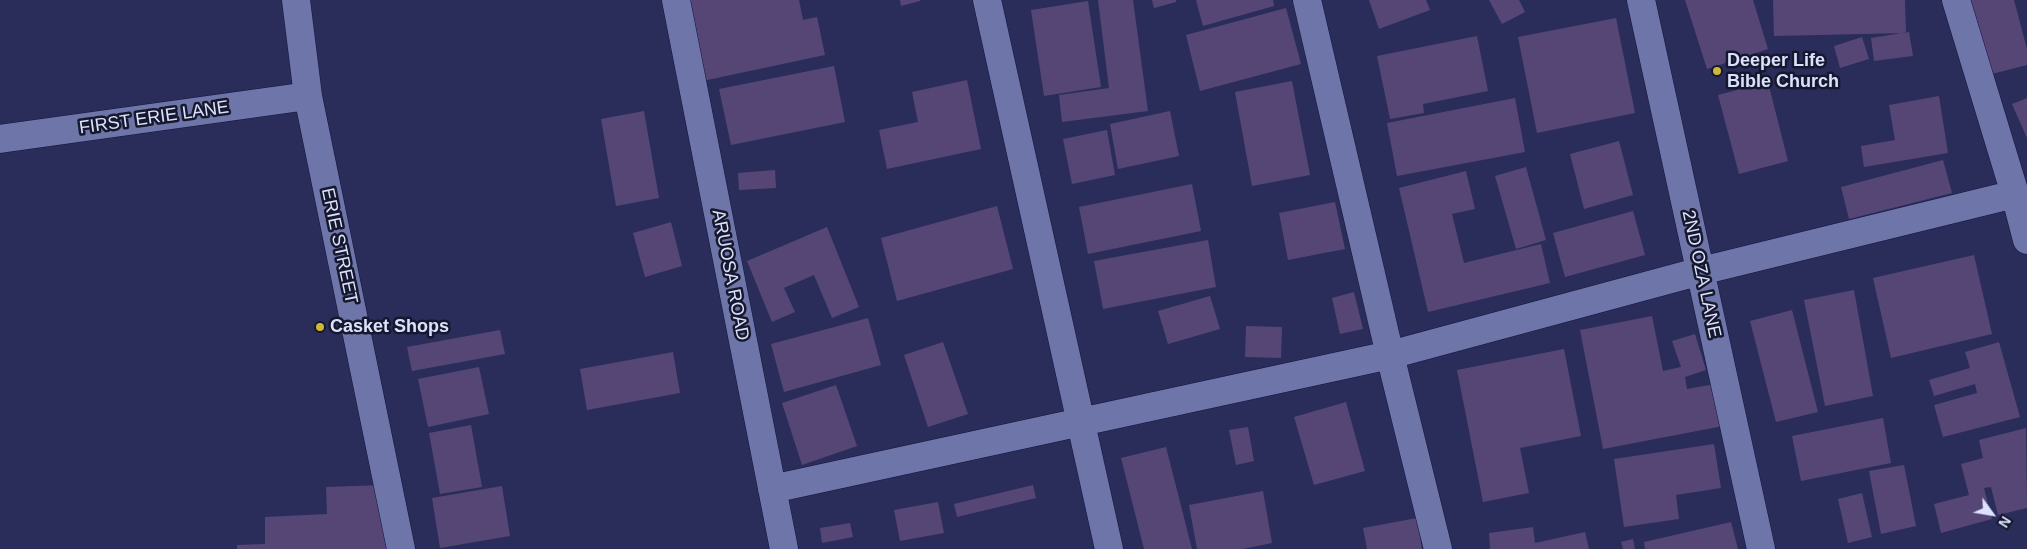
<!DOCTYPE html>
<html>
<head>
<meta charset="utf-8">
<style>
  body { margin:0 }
  #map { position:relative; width:2027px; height:549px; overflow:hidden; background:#2a2d5a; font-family:Helvetica,sans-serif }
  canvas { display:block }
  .north { position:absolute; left:1967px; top:489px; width:50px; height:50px; -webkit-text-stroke:4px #16182d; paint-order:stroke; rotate:122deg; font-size:14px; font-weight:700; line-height:20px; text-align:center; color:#dce1fe }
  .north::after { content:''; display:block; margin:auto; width:18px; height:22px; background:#dce1fe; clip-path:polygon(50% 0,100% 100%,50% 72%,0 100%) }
</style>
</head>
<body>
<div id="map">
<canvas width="2027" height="549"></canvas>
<div class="north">N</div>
</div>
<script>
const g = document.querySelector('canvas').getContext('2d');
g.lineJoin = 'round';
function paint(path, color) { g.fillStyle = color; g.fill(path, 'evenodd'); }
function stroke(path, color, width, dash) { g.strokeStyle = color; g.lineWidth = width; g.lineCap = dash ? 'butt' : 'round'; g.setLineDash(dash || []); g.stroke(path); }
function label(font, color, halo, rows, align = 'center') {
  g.font = font + ' Helvetica,sans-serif'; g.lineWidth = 5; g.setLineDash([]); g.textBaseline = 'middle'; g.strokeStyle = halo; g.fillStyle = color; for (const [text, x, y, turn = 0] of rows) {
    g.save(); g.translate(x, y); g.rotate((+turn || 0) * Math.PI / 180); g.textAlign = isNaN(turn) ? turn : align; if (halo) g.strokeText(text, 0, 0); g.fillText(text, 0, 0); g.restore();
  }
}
const building = new Path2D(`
  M681,0H799L803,20L817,17L825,55L698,82Z
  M900,0H920V1L901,6Z
  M1098,0H1133L1148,111L1062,122L1059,95L1109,88Z
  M1152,0H1176V2L1154,8Z
  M1196,0H1273L1274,6L1203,26Z
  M1369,0H1426L1430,10L1379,29Z
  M1489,0H1519L1525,12L1502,24Z
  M1685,0H1753L1768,49L1707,69Z
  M1773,0H1905L1906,33L1774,36Z
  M1965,0H2014L2027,49V65L1984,76Z
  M1088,1L1101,87L1044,96L1031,10Z
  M1286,8L1301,64L1200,91L1186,35Z
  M1616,18L1635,113L1537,133L1518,37Z
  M1909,32L1913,56L1874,61L1871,38Z
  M1477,36L1488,91L1423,104L1424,113L1390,119L1377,56Z
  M1862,37L1869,59L1840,68L1834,46Z
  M834,66L845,122L731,145L719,89Z
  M967,80L981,149L887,169L879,130L918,122L912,92Z
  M1292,81L1310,175L1252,186L1235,92Z
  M1768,82L1788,161L1739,174L1718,95Z
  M1939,96L1948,153L1864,167L1861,146L1895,140L1889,105Z
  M1515,98L1525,152L1397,176L1387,123Z
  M2027,98V138L2012,104Z
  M644,111L659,198L616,206L601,119Z
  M1170,111L1179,156L1118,169L1110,124Z
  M1107,130L1115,175L1072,184L1063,139Z
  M1619,141L1633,195L1584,209L1570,154Z
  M1943,160L1952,193L1849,219L1841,187Z
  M1526,167L1546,240L1516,249L1495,176Z
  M775,170L776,188L739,190L738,173Z
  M1466,171L1475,209L1452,214L1464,263L1541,244L1550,283L1428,312L1399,188Z
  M1192,184L1201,231L1088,254L1079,207Z
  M1335,202L1345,249L1288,260L1279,213Z
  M997,206L1013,269L897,301L881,238Z
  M1633,211L1645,255L1565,277L1553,233Z
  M671,222L682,266L645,277L633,233Z
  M827,227L859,307L832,318L814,275L784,288L795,312L772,322L747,261Z
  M1208,240L1216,287L1103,309L1094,261Z
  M1974,255L1992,334L1891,358L1873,278Z
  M1854,290L1873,396L1825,406L1804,300Z
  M1354,292L1363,329L1340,334L1332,298Z
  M1210,296L1220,329L1168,344L1158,311Z
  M1792,310L1818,412L1776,422L1750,321Z
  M1652,316L1663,371L1681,367L1672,341L1695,334L1706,370L1685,377L1687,389L1715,384L1723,426L1603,449L1580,330Z
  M868,318L881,365L784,392L771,344Z
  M1246,326L1282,327L1281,358L1245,357Z
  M500,330L505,354L412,371L407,347Z
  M943,342L968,414L928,427L904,355Z
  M1999,342L2020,417L1943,437L1934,405L1977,393L1975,384L1934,396L1929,380L1970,368L1965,352Z
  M1564,349L1581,436L1520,448L1529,493L1483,502L1457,370Z
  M673,352L680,393L587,410L580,369Z
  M479,367L489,414L428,427L418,379Z
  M836,385L857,446L802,465L782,403Z
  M1346,402L1365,471L1314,485L1294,417Z
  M1883,418L1891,463L1801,481L1792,436Z
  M471,425L482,487L440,494L429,433Z
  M1248,427L1254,461L1236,465L1229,430Z
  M2026,428L2027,508L1998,515L1991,487L1984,488L1992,519L1941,533L1934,504L1969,495L1961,464L1983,458L1979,440Z
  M1714,444L1721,488L1676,495L1679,519L1624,527L1614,459Z
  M1166,447L1192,549H1144L1121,458Z
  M1904,465L1916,526L1881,534L1869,471Z
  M384,485L387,549H237V545L265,544V517L327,514L326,487Z
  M1033,485L1036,498L957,517L954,504Z
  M502,486L510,536L440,548L432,498Z
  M1263,491L1272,543L1243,549H1197L1189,505Z
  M1862,493L1872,537L1848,543L1838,499Z
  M938,502L944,533L900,541L894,510Z
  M1417,518L1422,549H1367L1363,528Z
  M1731,522L1738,549H1645L1644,542Z
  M850,523L853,537L822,543L820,528Z
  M1533,527L1535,543L1585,532L1589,549H1490L1489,533Z
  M1633,539L1635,549H1623L1621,542Z`);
const street = new Path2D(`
  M296,0L308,96L401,549
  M676,0L784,549
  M987,0L1109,549
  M1307,0L1390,355L1438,549
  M1641,0L1761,549
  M1956,0L2015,194L2027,240
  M0,139L308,96
  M772,489L1390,355L1701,271L2015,194`);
const markers = [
  [1717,71,5,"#cfb837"],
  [320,327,5,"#cfb837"]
];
const poiNames = [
  ["Deeper Life",1727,61],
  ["Bible Church",1727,82],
  ["Casket Shops",330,327]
];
const streetNames = [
  ["FIRST ERIE LANE",154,118,-8],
  ["ERIE STREET",339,246,78],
  ["2ND OZA LANE",1701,274,78],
  ["ARUOSA ROAD",730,275,79]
];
paint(building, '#564676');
stroke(street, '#14133e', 29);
stroke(street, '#6e75a8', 28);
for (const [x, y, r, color] of markers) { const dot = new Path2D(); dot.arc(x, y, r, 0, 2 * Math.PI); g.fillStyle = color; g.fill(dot); stroke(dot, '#16182d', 2); }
label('bold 18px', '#dce1fe', '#16182d', poiNames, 'left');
label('18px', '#dce1fe', '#16182d', streetNames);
</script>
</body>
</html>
